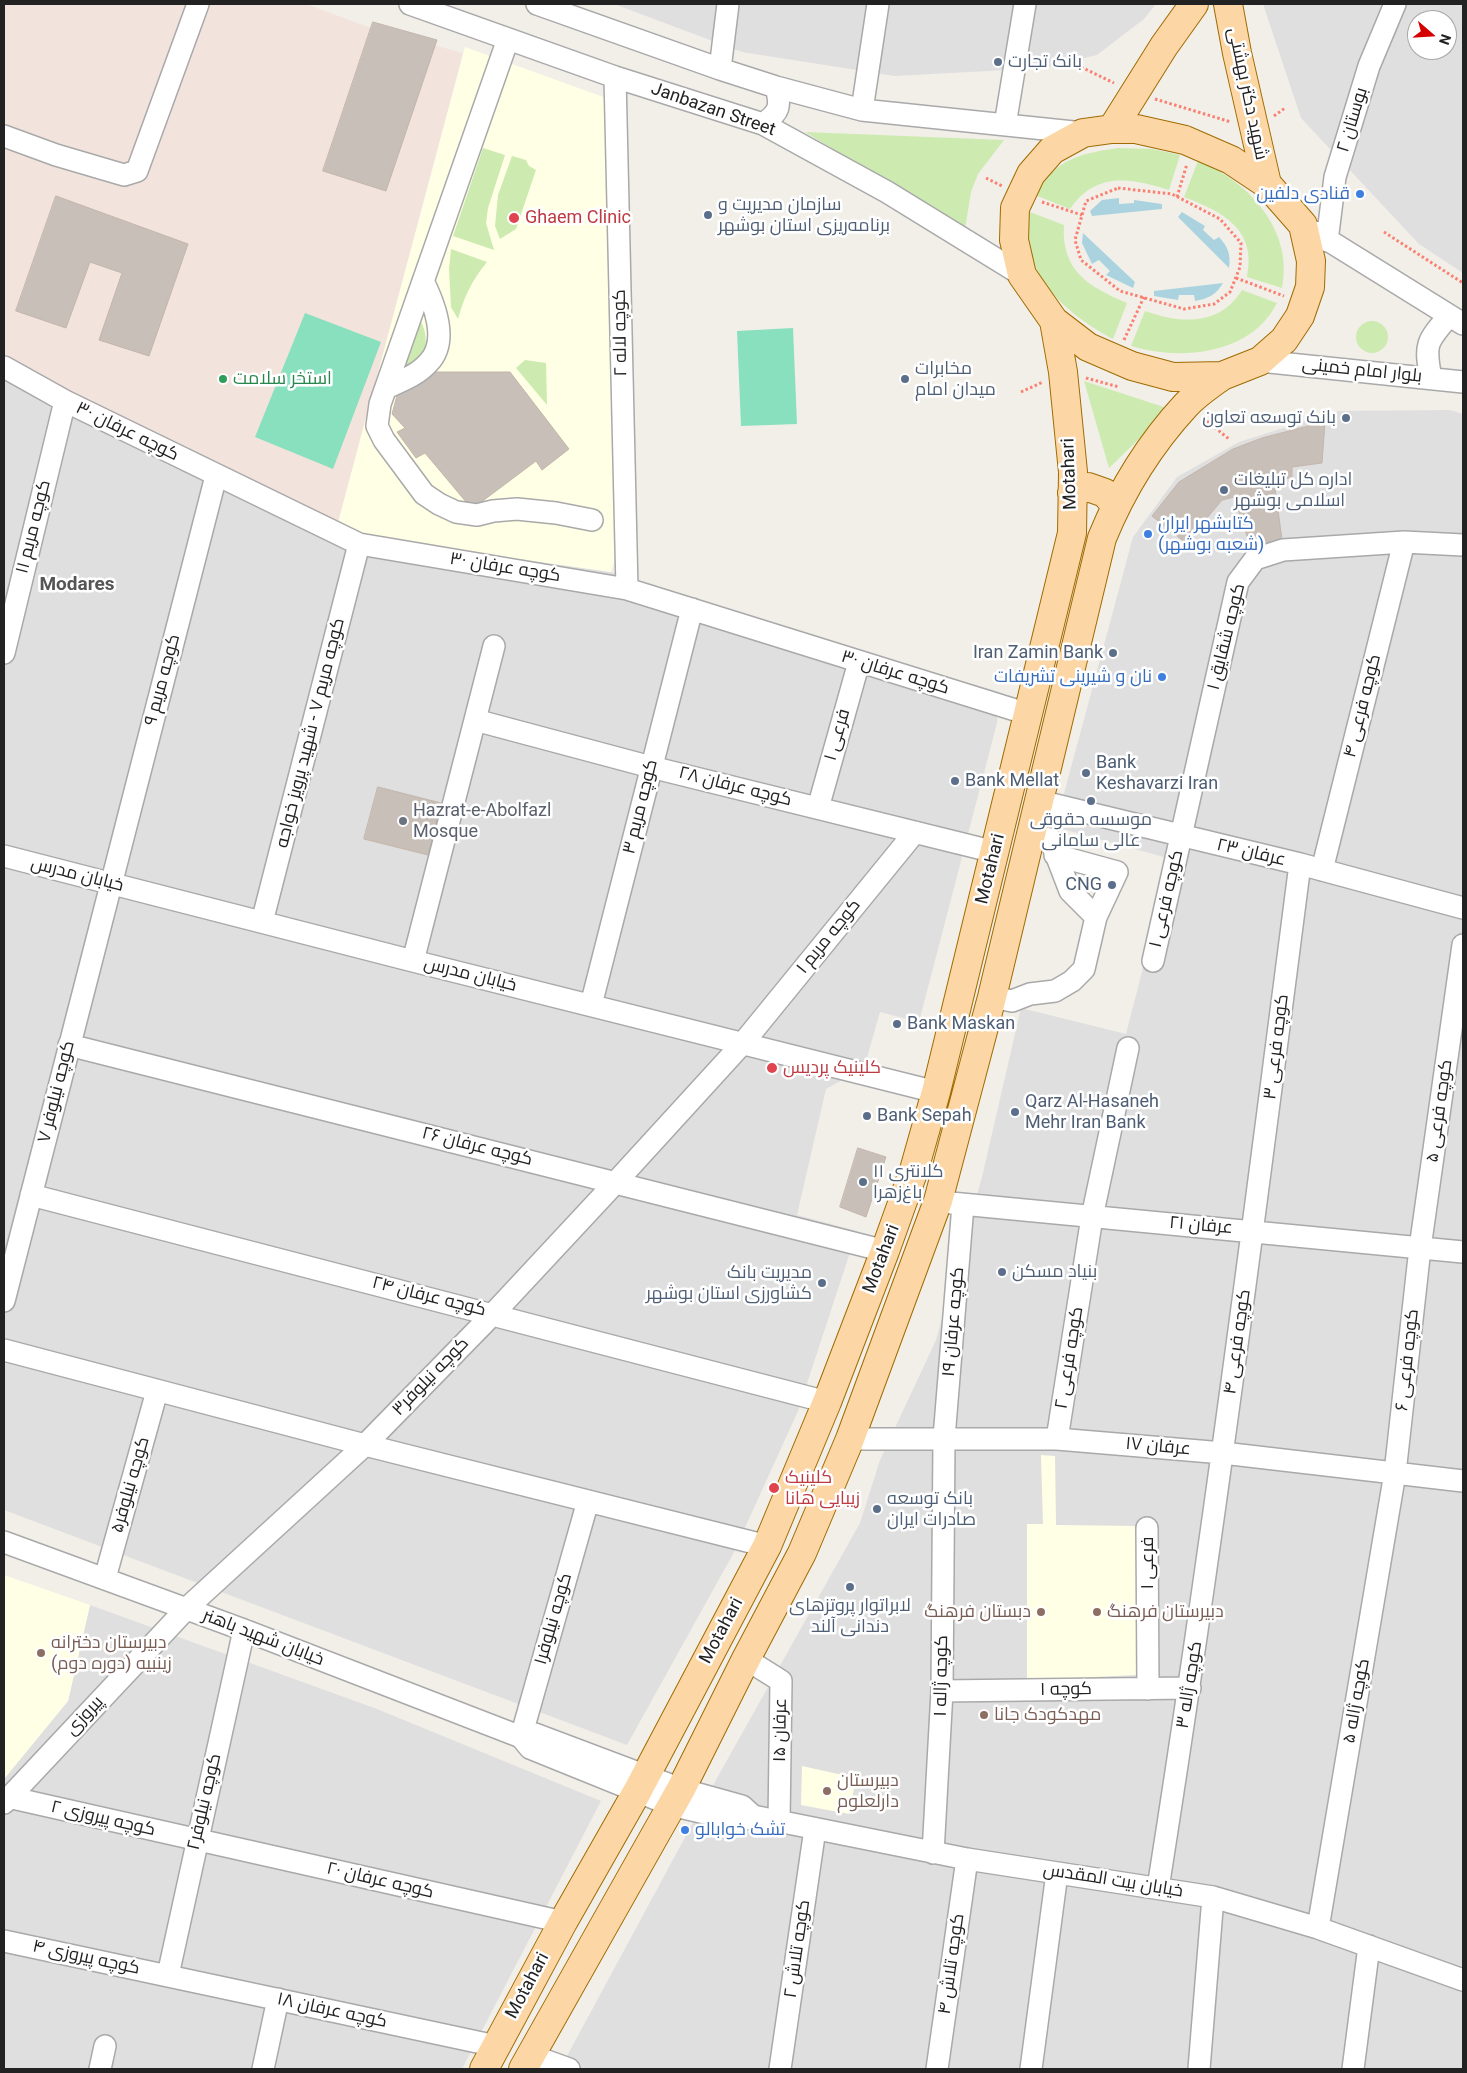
<!DOCTYPE html>
<html>
<head>
<meta charset="utf-8">
<style>
  body { margin:0 }
  #map { position:relative; width:1467px; height:2073px; overflow:hidden; background:#f2efe9; font-family:Roboto,sans-serif }
  canvas { display:block }
  .frame { position:absolute; inset:0; border:5px solid #222; pointer-events:none }
  .north { position:absolute; left:1407px; top:10px; width:50px; height:50px; box-sizing:border-box; background:#fff; border:1px solid #a7a7a7; border-radius:50%; rotate:109deg; font-size:14px; font-weight:700; line-height:20px; text-align:center; color:#222 }
  .north::after { content:''; display:block; margin:auto; width:18px; height:22px; background:#d40000; clip-path:polygon(50% 0,100% 100%,50% 72%,0 100%) }
</style>
</head>
<body>
<div id="map">
<canvas width="1467" height="2073"></canvas>
<div class="frame"></div>
<div class="north">N</div>
</div>
<script>
const g = document.querySelector('canvas').getContext('2d');
g.lineJoin = 'round';
function paint(path, color) { g.fillStyle = color; g.fill(path, 'evenodd'); }
function stroke(path, color, width, dash) { g.strokeStyle = color; g.lineWidth = width; g.lineCap = dash ? 'butt' : 'round'; g.setLineDash(dash || []); g.stroke(path); }
function label(font, color, halo, rows, align = 'center') {
  g.font = font + ' Roboto,Cairo,sans-serif'; g.lineWidth = 5; g.setLineDash([]); g.textBaseline = 'middle'; g.strokeStyle = halo; g.fillStyle = color; for (const [text, x, y, turn = 0] of rows) {
    g.save(); g.translate(x, y); g.rotate((+turn || 0) * Math.PI / 180); g.textAlign = isNaN(turn) ? turn : align; if (halo) g.strokeText(text, 0, 0); g.fillText(text, 0, 0); g.restore();
  }
}
const residential = new Path2D(`
  M614,4H1156L1144,19L1097,55L1044,68L895,76L742,52Z
  M1263,4H1463V273L1419,244L1301,118ZM1417,20H1447V50H1417Z
  M4,354L150,435L372,538L611,572L647,588L999,692L997,723L919,1022L880,1012L864,1068L826,1089L797,1215L857,1231L798,1411L733,1554L627,1745L4,1510Z
  M1450,410L1463,414V2069H560L717,1778L860,1523L880,1460L936,1340L982,1177L1021,1008L1126,1034L1171,859L1055,827L1133,537L1177,477L1239,442L1337,411Z
  M90,1605L377,1709L601,1801L462,2069H4V1779L68,1701Z`);
const education = new Path2D(`
  M465,47L606,98L618,550L611,572L372,538L338,522Z
  M1041,1455L1055,1456L1056,1525L1139,1526L1137,1675L1027,1680V1524H1043Z
  M4,1575L90,1605L68,1701L4,1779Z
  M802,1766L856,1778L849,1814L801,1805Z`);
const military = new Path2D(`
  M4,4H306L371,28L463,53L338,522L150,435L4,354Z`);
const grass = new Path2D(`
  M805,132L1004,140L978,174L971,192L965,229Z
  M483,148L505,155L488,208L486,223L494,250L453,236Z
  M1119,148L1152,149L1180,155L1169,190C1131,178 1096,171 1070,209L1035,195C1054,159 1082,153 1119,148Z
  M512,156L526,160L529,166L536,170L516,229L500,239L495,226L498,195Z
  M1198,161C1249,181 1294,231 1282,288L1247,277C1257,229 1223,212 1184,197Z
  M1030,212L1064,225C1061,271 1089,287 1127,303L1113,339C1066,314 1016,271 1030,212Z
  M451,249L487,262C472,280 464,297 458,319L451,307L449,269Z
  M1242,290L1277,303C1251,355 1180,361 1131,346L1145,311C1181,324 1220,326 1242,290Z
  M1356 337a16 16 0 1 1 32 0a16 16 0 1 1-32 0Z
  M421,322C430,338 427,362 405,365Z
  M525,360L546,363L547,405L516,368Z
  M1084,381L1170,409L1109,468Z`);
const pitch = new Path2D(`
  M305,313L381,342L333,469L255,437Z
  M793,328L797,424L741,426L737,331Z`);
const water = new Path2D(`
  M1119,198V204L1134,203V200L1162,204V209L1092,216L1090,211L1102,200Z
  M1182,212L1205,226L1203,230L1214,240L1219,237C1228,247 1231,254 1229,268L1178,217Z
  M1083,233L1135,282L1133,288L1106,275L1110,271L1099,260L1092,264L1082,243Z
  M1223,283C1217,294 1208,299 1195,301L1194,295H1179L1178,300L1154,296V291Z`);
const building = new Path2D(`
  M373,22L437,40L386,191L323,171Z
  M56,196L188,244L149,356L99,340L122,273L90,262L66,328L16,311Z
  M423,372H510L569,449L542,470L536,461L472,509L425,453L416,458L397,432L405,428L392,414L399,388Z
  M1325,422L1322,463L1292,467V477L1274,482L1282,539L1252,551L1234,497L1222,500L1186,543L1152,516L1179,482L1233,449L1262,438Z
  M378,787L441,803L428,855L364,839Z
  M858,1148L886,1157L866,1217L840,1207Z`);
const path = new Path2D(`
  M1081,67L1114,83
  M1155,99L1231,122
  M1274,116L1285,108
  M986,178L1002,186
  M1118,188L1172,194L1220,219L1241,243L1240,267L1230,292L1214,304L1184,309L1120,291L1081,260L1075,240L1086,201Z
  M1177,197L1187,164
  M1042,202L1082,215
  M1384,232L1463,283
  M1236,278L1284,296
  M1124,340L1144,297
  M1086,378L1119,387
  M1021,392L1043,382
  M1203,418L1229,439`);
const minor = new Path2D(`
  M410,4L615,77L763,124L887,192L1022,275
  M537,4L720,69L776,87L862,110L1083,133
  M508,39L380,404L377,426L384,440L424,494L439,504L456,512L477,515L493,511L517,509L556,513L592,520
  M720,69L728,4
  M615,77L627,589
  M862,110L878,4
  M763,124C780,112 781,106 776,87
  M1005,125L1025,4
  M4,136L56,155L124,175L137,171L198,4
  M1315,232L1463,324
  M1327,241L1335,177L1369,66L1395,4
  M1260,361L1463,382
  M4,367L65,401L359,544L627,589L1028,714
  M1431,378C1424,344 1427,341 1449,316
  M386,388C401,381 418,375 429,362C449,341 434,303 423,281
  M4,653L65,401
  M475,720L651,767L995,852
  M1039,801L1300,864L1463,908
  M818,808L859,662
  M1055,855L1117,872L1096,917
  M4,856L413,961L936,1092
  M1322,870L1404,542
  M262,922L359,544
  M413,961L494,646
  M1153,961L1238,582L1255,559L1283,550L1404,542L1463,545
  M992,997L1012,1001L1030,994L1055,991L1072,981L1084,969L1096,917L1070,891L1050,839L1031,835
  M591,1005L692,609
  M69,1045L885,1251
  M31,1195L827,1402
  M951,1203L1463,1252
  M4,1301L216,476
  M4,1350L365,1445L767,1546
  M850,1439H1057L1223,1453L1463,1481
  M1057,1439L1092,1217L1128,1048
  M1147,1528L1148,1689
  M4,1542L244,1630L521,1737L530,1748L671,1805L739,1821L753,1816L967,1859L1213,1897L1318,1928L1463,1980
  M105,1578L157,1391
  M746,1659L781,1681L779,1822
  M942,1691L1190,1688
  M521,1737L535,1734L681,1789L742,1806L753,1816
  M521,1737L588,1501
  M8,1797L563,1922
  M4,1803L187,1608L365,1445L493,1314L616,1182L743,1043L915,832
  M933,1853L942,1691L944,1438L963,1205
  M1158,1888C1212,1547 1256,1206 1300,864
  M1318,1928L1395,1473L1420,1248L1463,945
  M4,1941L496,2046
  M168,1975L244,1630
  M530,2055L569,2069
  M100,2069L105,2046
  M263,2069L278,1999
  M780,2069L815,1829
  M937,2069L967,1859
  M1031,2069L1057,1873
  M1199,2069L1213,1897
  M1353,2069L1369,1946`);
const major = new Path2D(`
  M1228,4L1237,53L1267,184
  M1112,129H1136L1185,140L1231,160L1267,184L1303,225L1311,261L1310,287L1300,316L1284,340L1260,361L1222,376L1173,377L1132,366L1088,347L1054,321L1022,275L1014,240L1015,208L1031,174L1052,150L1083,133Z
  M1112,129L1164,46L1194,4
  M1072,493L1088,487L1105,493L1115,505
  M484,2069L563,1922L637,1792L767,1546L827,1402L885,1251L914,1170L936,1092L1072,533L1073,472L1063,372L1054,321
  M523,2069L681,1789L746,1659L802,1553L850,1439L938,1201L992,997L1102,538C1122,489 1149,445 1186,405C1196,394 1210,385 1222,376`);
const markers = [
  [998,62,5,"#5c6f8a"],
  [1360,194,5,"#3f7fe0"],
  [708,215,5,"#5c6f8a"],
  [514,218,6,"#e0444e"],
  [223,379,5,"#2e9e5b"],
  [905,379,5,"#5c6f8a"],
  [1346,418,5,"#5c6f8a"],
  [1224,490,5,"#5c6f8a"],
  [1148,534,5,"#3f7fe0"],
  [1113,653,5,"#5c6f8a"],
  [1162,677,5,"#3f7fe0"],
  [1086,773,5,"#5c6f8a"],
  [955,781,5,"#5c6f8a"],
  [1091,801,5,"#5c6f8a"],
  [403,821,5,"#6b7280"],
  [1112,885,5,"#5c6f8a"],
  [897,1024,5,"#5c6f8a"],
  [772,1068,6,"#e0444e"],
  [1015,1112,5,"#5c6f8a"],
  [867,1116,5,"#5c6f8a"],
  [863,1182,5,"#5c6f8a"],
  [1002,1272,5,"#5c6f8a"],
  [822,1283,5,"#5c6f8a"],
  [774,1488,6,"#e0444e"],
  [877,1509,5,"#5c6f8a"],
  [850,1587,5,"#5c6f8a"],
  [1041,1612,5,"#8d6e63"],
  [1097,1612,5,"#8d6e63"],
  [41,1653,5,"#8d6e63"],
  [984,1715,5,"#8d6e63"],
  [827,1791,5,"#8d6e63"],
  [685,1830,5,"#3f7fe0"]
];
const serviceNames = [
  ["بانک تجارت",1008,62],
  ["سازمان مدیریت و",718,205],
  ["برنامه‌ریزی استان بوشهر",718,226],
  ["مخابرات",915,369],
  ["میدان امام",915,390],
  ["بانک توسعه تعاون",1336,418,"right"],
  ["اداره کل تبلیغات",1234,480],
  ["اسلامی بوشهر",1234,501],
  ["Iran Zamin Bank",1103,653,"right"],
  ["Bank",1096,763],
  ["Keshavarzi Iran",1096,784],
  ["Bank Mellat",965,781],
  ["موسسه حقوقی",1091,820,"center"],
  ["عالی سامانی",1091,841,"center"],
  ["CNG",1102,885,"right"],
  ["Bank Maskan",907,1024],
  ["Qarz Al-Hasaneh",1025,1102],
  ["Mehr Iran Bank",1025,1123],
  ["Bank Sepah",877,1116],
  ["کلانتری ۱۱",873,1172],
  ["باغ‌زهرا",873,1193],
  ["بنیاد مسکن",1012,1272],
  ["مدیریت بانک",812,1273,"right"],
  ["کشاورزی استان بوشهر",812,1294,"right"],
  ["بانک توسعه",887,1499],
  ["صادرات ایران",887,1520],
  ["لابراتوار پروتزهای",850,1606,"center"],
  ["دندانی آلند",850,1627,"center"]
];
const streetNames = [
  ["شهید دکتر بهشتی",1247,94,78],
  ["Janbazan Street",713,110,19],
  ["بوستان ۲",1353,120,-73],
  ["کوچه لاله ۲",621,333,-91],
  ["بلوار امام خمینی",1362,371,6],
  ["کوچه عرفان ۳۰",127,432,26],
  ["Motahari",1070,474,-92],
  ["کوچه مریم ۱۱",34,527,-76],
  ["کوچه عرفان ۳۰",505,568,9],
  ["کوچه شقایق ۱",1227,637,-76],
  ["کوچه عرفان ۳۰",895,673,17],
  ["کوچه مریم ۹",163,680,-75],
  ["کوچه فرعی ۴",1363,706,-76],
  ["کوچه مریم ۷ - شهید پرویز خواجه",311,733,-76],
  ["فرعی ۱",838,735,-74],
  ["کوچه عرفان ۲۸",735,787,14],
  ["کوچه مریم ۳",641,807,-76],
  ["عرفان ۲۳",1251,853,13],
  ["Motahari",991,869,-76],
  ["خیابان مدرس",77,875,14],
  ["کوچه فرعی ۱",1167,899,-77],
  ["کوچه مریم ۱",829,937,-51],
  ["خیابان مدرس",470,975,14],
  ["کوچه فرعی ۳",1277,1047,-83],
  ["کوچه نیلوفر ۷",57,1092,-76],
  ["کوچه فرعی ۵",1440,1111,-82],
  ["کوچه عرفان ۲۶",477,1147,14],
  ["عرفان ۲۱",1201,1226,5],
  ["Motahari",882,1259,-69],
  ["کوچه عرفان ۲۴",429,1297,14],
  ["کوچه عرفان ۱۹",954,1322,-85],
  ["کوچه فرعی ۴",1238,1342,-82],
  ["کوچه فرعی ۲",1070,1358,-81],
  ["کوچه فرعی ۶",1408,1360,-84],
  ["کوچه نیلوفر۳",431,1377,-46],
  ["عرفان ۱۷",1158,1447,5],
  ["کوچه نیلوفر۵",131,1485,-74],
  ["فرعی ۱",1148,1563,-90],
  ["کوچه نیلوفر۱",554,1619,-74],
  ["Motahari",722,1631,-62],
  ["خیابان شهید باهنر",263,1638,21],
  ["کوچه ژاله ۱",942,1676,-89],
  ["کوچه ژاله ۳",1190,1685,-81],
  ["کوچه ۱",1066,1690,-1],
  ["کوچه ژاله ۵",1357,1701,-80],
  ["پیروزی",85,1716,-47],
  ["عرفان ۱۵",781,1730,-89],
  ["کوچه نیلوفر۲",205,1802,-77],
  ["کوچه پیروزی ۲",103,1819,13],
  ["کوچه عرفان ۲۰",380,1881,13],
  ["خیابان بیت المقدس",1113,1881,9],
  ["کوچه تلاش ۲",798,1949,-82],
  ["کوچه پیروزی ۴",86,1958,12],
  ["کوچه تلاش ۴",952,1964,-82],
  ["Motahari",528,1986,-62],
  ["کوچه عرفان ۱۸",332,2011,12]
];
const shopNames = [
  ["قنادی دلفین",1350,194],
  ["کتابشهر ایران",1158,524,"left"],
  ["(شعبه بوشهر)",1158,545,"left"],
  ["نان و شیرینی تشریفات",1152,677],
  ["تشک خوابالو",695,1830,"left"]
];
const healthNames = [
  ["Ghaem Clinic",525,218],
  ["کلینیک پردیس",783,1068],
  ["کلینیک",785,1478],
  ["زیبایی هانا",785,1499]
];
const leisureNames = [
  ["استخر سلامت",233,379]
];
const worshipNames = [
  ["Hazrat-e-Abolfazl",413,811],
  ["Mosque",413,832]
];
const educationNames = [
  ["دبستان فرهنگ",1031,1612,"right"],
  ["دبیرستان فرهنگ",1107,1612],
  ["دبیرستان دخترانه",51,1643],
  ["زینبیه (دوره دوم)",51,1664],
  ["مهدکودک جانا",994,1715],
  ["دبیرستان",837,1781],
  ["دارلعلوم",837,1802]
];
const neighbourhoodNames = [
  ["Modares",77,585]
];
paint(residential, '#e0dfdf');
paint(education, '#ffffe5');
paint(military, '#f3e3dd');
paint(grass, '#cdebb0');
paint(pitch, '#88e0be');
paint(water, '#aad3df');
paint(building, '#c7bfb8');
stroke(building, '#c4b6ab', 1);
stroke(minor, '#a9a9a9', 24);
stroke(major, '#a06b00', 30);
stroke(path, '#fa8072', 3, [2.5, 2.5]);
stroke(minor, '#fff', 21);
stroke(major, '#fcd6a4', 28);
for (const [x, y, r, color] of markers) { const dot = new Path2D(); dot.arc(x, y, r, 0, 2 * Math.PI); g.fillStyle = color; g.fill(dot); stroke(dot, '#fff', 2); }
label('18px', '#4e5e75', '#fff', serviceNames, 'left');
label('18px', '#222', '#fff', streetNames);
label('18px', '#366cbe', '#fff', shopNames, 'right');
label('18px', '#be3a42', '#fff', healthNames, 'left');
label('18px', '#27864d', '#fff', leisureNames, 'left');
label('18px', '#5b616d', '#fff', worshipNames, 'left');
label('18px', '#785e54', '#fff', educationNames, 'left');
label('bold 19px', '#555', '#fff', neighbourhoodNames);
</script>
</body>
</html>
